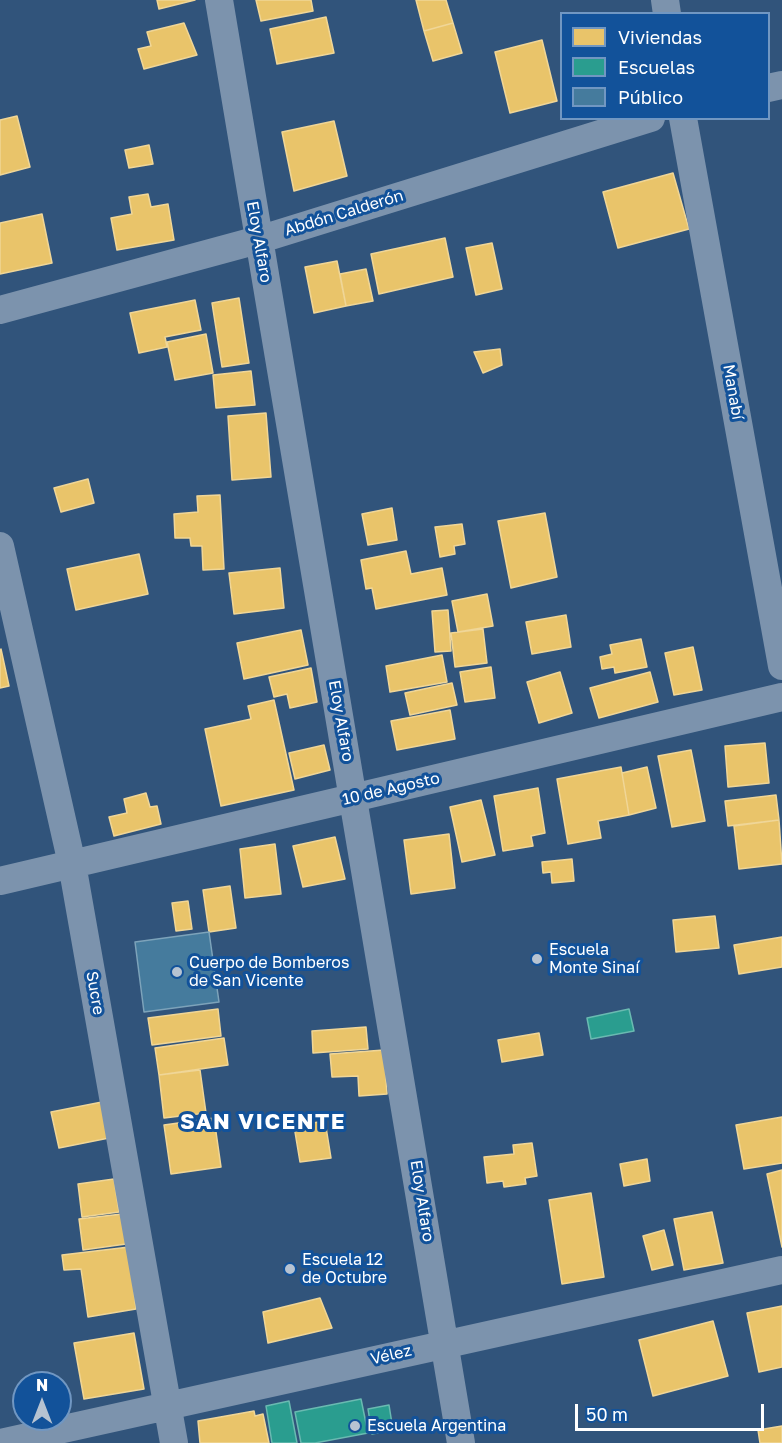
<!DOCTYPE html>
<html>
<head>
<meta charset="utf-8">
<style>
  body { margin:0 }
  #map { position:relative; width:782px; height:1443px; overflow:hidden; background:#31547b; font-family:"Golos Text",sans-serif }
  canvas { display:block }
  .legend { position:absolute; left:560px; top:12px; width:210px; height:108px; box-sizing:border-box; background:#12529a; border:2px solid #7197c2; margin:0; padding:8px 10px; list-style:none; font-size:18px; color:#fff }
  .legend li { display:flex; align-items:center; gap:12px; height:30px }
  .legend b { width:30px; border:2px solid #7197c2 }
  .north { position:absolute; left:12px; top:1371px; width:60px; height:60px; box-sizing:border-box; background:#12529a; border:2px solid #7197c2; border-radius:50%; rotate:0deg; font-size:16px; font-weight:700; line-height:24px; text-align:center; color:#fff }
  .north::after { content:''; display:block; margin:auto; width:21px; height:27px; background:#b7c3d1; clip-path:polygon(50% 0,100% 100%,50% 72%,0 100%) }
  .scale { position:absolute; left:575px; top:1404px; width:189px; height:27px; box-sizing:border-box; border:3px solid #fff; border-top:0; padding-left:8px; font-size:18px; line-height:21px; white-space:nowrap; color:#fff; -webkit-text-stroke:4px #12529a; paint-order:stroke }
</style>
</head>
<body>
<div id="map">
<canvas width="782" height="1443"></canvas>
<ul class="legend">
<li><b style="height:16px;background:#e9c46a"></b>Viviendas</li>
<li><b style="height:16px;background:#2a9d8f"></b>Escuelas</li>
<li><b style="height:16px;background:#457b9d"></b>Público</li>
</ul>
<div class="north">N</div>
<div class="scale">50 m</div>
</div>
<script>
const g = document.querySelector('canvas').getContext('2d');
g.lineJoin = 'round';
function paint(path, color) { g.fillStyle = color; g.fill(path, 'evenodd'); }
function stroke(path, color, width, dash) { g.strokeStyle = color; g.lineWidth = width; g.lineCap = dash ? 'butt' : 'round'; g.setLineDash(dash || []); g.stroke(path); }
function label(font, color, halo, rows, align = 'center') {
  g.font = font + ' "Golos Text",sans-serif'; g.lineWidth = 6; g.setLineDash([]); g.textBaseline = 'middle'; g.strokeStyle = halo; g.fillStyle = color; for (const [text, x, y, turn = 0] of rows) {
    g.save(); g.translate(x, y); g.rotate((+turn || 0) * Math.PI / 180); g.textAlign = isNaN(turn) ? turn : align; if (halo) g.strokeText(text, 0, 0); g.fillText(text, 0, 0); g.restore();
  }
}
const homes = new Path2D(`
  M157,0H195L159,9Z
  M256,0H311L313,11L261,21Z
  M416,0H446L453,23L424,31Z
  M326,17L334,53L277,64L270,29Z
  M184,23L197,55L144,69L138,49L151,46L147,32Z
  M453,23L462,53L433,61L424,31Z
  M542,40L557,101L510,113L495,52Z
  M17,116L30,167L0,175V120Z
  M334,121L347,176L294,191L282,132Z
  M149,145L153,164L129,168L125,150Z
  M673,173L689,229L618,248L603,192Z
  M148,194L151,207L168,204L174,240L117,250L111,218L132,214L129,197Z
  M42,214L52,263L0,274V223Z
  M445,238L453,277L379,294L371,254Z
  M492,243L502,289L476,295L466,248Z
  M337,261L346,306L314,313L305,267Z
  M366,269L373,301L346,306L340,274Z
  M239,298L249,363L222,367L212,303Z
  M195,300L201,330L165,337L167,347L139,353L130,313Z
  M206,334L213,373L175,380L167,342Z
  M500,349L502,365L483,373L474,352Z
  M251,371L255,405L216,408L213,375Z
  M266,413L271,477L232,480L228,416Z
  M88,479L94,503L61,512L54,488Z
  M220,495L224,569L203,570L202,546H191L190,538H175L174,514L198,512L197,496Z
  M392,508L397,540L368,545L362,514Z
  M545,513L557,577L511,588L498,521Z
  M462,524L465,544L454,546L455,554L440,557L435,527Z
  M406,551L411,574L442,568L447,595L376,609L372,588L366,589L361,560Z
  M139,554L148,594L76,610L67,569Z
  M280,568L284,608L234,614L229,573Z
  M487,594L493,626L458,632L452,601Z
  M448,610L451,651L435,652L432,611Z
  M566,615L571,647L532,654L526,622Z
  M483,629L487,663L455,667L451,633Z
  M301,630L308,665L244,679L237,643Z
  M641,639L647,667L615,673L614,667L602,669L600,657L612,654L610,645Z
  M693,647L702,690L674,695L665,653Z
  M1,649L9,686L0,688V650Z
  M442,655L447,682L390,692L386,666Z
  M491,667L495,698L465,702L460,672Z
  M311,668L317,702L290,708L287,694L274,697L269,677Z
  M560,672L572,713L539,723L527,682Z
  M650,672L658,702L599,718L590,688Z
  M452,683L457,705L410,715L405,693Z
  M274,700L294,790L221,806L205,729L251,719L248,706Z
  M450,710L455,739L397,750L391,721Z
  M765,743L769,783L728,787L725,746Z
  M324,745L330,770L295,779L289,753Z
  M691,750L705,821L672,827L658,756Z
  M621,767L629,815L598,821L601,838L568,844L557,779Z
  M647,767L656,808L629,815L622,773Z
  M538,788L545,833L531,836L533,846L503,851L494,796Z
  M146,793L150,807L157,806L161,824L114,836L109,817L127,813L124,799Z
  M776,795L779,820L728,826L725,801Z
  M481,800L495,855L462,862L450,807Z
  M779,820L782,864L739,869L734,826Z
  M449,834L455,888L411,894L404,840Z
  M335,837L345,879L303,887L293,846Z
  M275,844L281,894L245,898L240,849Z
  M572,859L574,881L552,883L551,872L543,873L542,862Z
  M230,886L236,928L209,932L203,890Z
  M188,901L192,929L176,931L172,903Z
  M715,916L719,948L676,952L673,920Z
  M782,937V967L739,974L734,945Z
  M218,1009L221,1036L152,1045L148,1018Z
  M366,1027L368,1049L313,1053L312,1031Z
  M539,1033L543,1055L502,1062L498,1040Z
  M224,1038L228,1065L159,1075L155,1048Z
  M384,1050L387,1094L359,1096L358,1076L332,1077L330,1054Z
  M200,1070L206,1113L164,1118L159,1075Z
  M102,1102L109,1138L59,1148L51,1112Z
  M782,1117V1163L744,1169L736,1125Z
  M214,1118L221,1167L171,1174L164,1125Z
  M325,1121L331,1158L300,1162L294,1126Z
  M532,1143L537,1176L525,1178L526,1184L504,1187L503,1181L487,1183L484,1157L514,1154L513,1145Z
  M647,1159L650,1181L624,1186L620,1164Z
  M782,1170V1247L767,1174Z
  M114,1179L119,1212L82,1217L78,1184Z
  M591,1193L604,1277L562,1284L549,1200Z
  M712,1212L723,1263L684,1270L674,1219Z
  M122,1214L126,1244L83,1250L79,1219Z
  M664,1230L673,1265L652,1270L643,1236Z
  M129,1247L136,1309L88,1317L81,1269L64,1270L62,1255Z
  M320,1298L332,1328L268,1343L263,1312Z
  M782,1306V1367L759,1372L747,1313Z
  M713,1321L728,1376L653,1396L639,1340Z
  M134,1333L144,1389L84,1399L74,1343Z
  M254,1411L255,1416L263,1414L269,1443H200L198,1421Z
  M782,1426V1443H760L758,1430Z`);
const schools = new Path2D(`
  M629,1009L634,1031L591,1039L587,1018Z
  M361,1399L368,1433L315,1443H301L295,1412Z
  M289,1401L297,1443H272L266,1406Z
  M389,1405L393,1430L372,1434L368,1409Z`);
const public = new Path2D(`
  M209,932L219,1002L144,1012L135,942Z`);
const street = new Path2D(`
  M219,0L461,1443
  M665,0L667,14
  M768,88L782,85
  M683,118L782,666
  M0,310L258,240L651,118
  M0,546L72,864L174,1443
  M0,881L782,697
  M0,1443L782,1270`);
const markers = [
  [537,959,6,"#b7c3d1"],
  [177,972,6,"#b7c3d1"],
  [290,1269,6,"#b7c3d1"],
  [355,1426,6,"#b7c3d1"]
];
const streetNames = [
  ["Abdón Calderón",344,213,-17],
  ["Eloy Alfaro",259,242,80],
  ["Manabí",733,392,80],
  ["Eloy Alfaro",341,721,80],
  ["10 de Agosto",391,789,-13],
  ["Sucre",95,993,80],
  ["Eloy Alfaro",422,1201,81],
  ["Vélez",391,1355,-13]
];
const poiNames = [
  ["Escuela",549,950],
  ["Monte Sinaí",549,968],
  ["Cuerpo de Bomberos",189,963],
  ["de San Vicente",189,981],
  ["Escuela 12",302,1260],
  ["de Octubre",302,1278],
  ["Escuela Argentina",367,1426]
];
const districtNames = [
  ["SAN VICENTE",263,1122]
];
paint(homes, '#e9c46a');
stroke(homes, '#f0d697', 1.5);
paint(schools, '#2a9d8f');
stroke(schools, '#6abab1', 1.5);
paint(public, '#457b9d');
stroke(public, '#7da3ba', 1.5);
stroke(street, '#7c93ad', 28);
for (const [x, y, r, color] of markers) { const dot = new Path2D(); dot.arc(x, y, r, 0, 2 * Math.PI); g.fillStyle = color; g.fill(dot); stroke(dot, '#12529a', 2); }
label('16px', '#fff', '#12529a', streetNames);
label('16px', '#fff', '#12529a', poiNames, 'left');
g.letterSpacing = '1.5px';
label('bold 22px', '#fff', '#12529a', districtNames);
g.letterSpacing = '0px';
</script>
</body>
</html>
